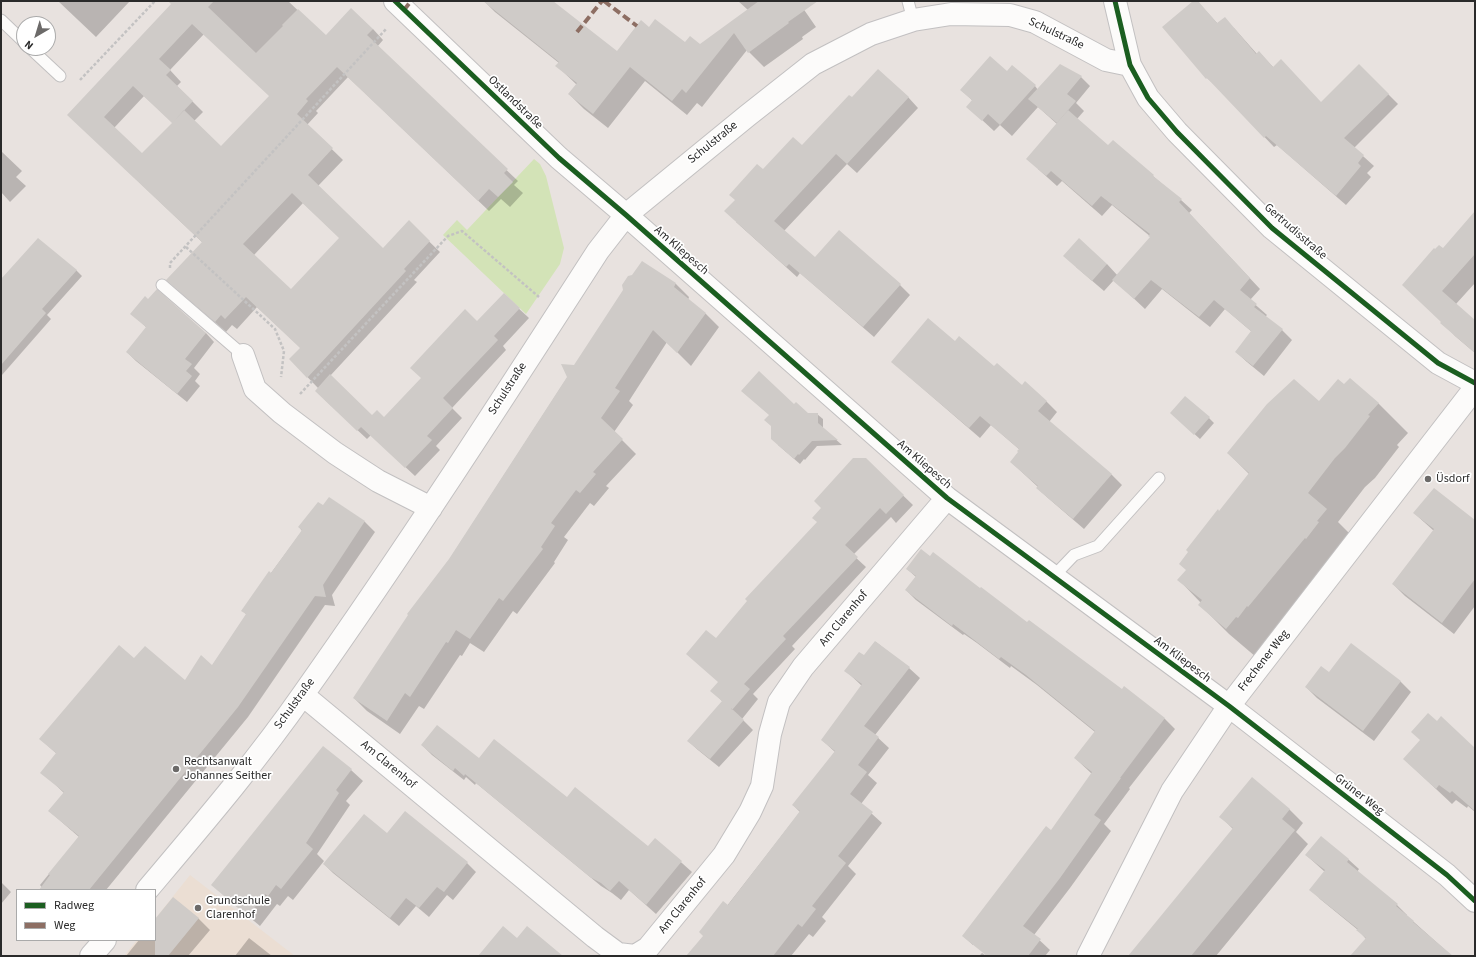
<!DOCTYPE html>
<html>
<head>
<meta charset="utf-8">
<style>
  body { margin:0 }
  #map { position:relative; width:1476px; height:957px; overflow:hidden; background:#e8e2df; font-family:"Source Sans 3",sans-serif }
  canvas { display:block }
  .frame { position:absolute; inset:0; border:2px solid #2a2a2a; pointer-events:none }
  .legend { position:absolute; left:16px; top:889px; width:140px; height:52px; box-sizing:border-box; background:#fff; border:1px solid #aaa; margin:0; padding:5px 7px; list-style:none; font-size:12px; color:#2a2a2a }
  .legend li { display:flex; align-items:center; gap:8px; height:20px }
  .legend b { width:20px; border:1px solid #aaa }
  .north { position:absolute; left:16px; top:16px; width:40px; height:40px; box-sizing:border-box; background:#fff; border:1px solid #aaa; border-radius:50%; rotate:218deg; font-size:11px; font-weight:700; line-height:16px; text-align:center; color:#2a2a2a }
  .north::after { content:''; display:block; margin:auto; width:14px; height:18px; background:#6c6a69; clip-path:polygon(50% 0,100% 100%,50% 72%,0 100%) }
</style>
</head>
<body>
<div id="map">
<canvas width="1476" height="957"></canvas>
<div class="frame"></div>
<ul class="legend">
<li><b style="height:5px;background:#1b5e20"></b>Radweg</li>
<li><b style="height:5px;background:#8d6e63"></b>Weg</li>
</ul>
<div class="north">N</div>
</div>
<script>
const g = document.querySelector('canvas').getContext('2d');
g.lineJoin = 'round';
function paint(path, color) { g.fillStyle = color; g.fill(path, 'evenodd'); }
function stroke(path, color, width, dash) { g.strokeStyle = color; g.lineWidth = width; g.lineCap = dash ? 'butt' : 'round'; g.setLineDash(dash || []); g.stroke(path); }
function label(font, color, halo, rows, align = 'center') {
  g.font = font + ' "Source Sans 3",sans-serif'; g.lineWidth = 3.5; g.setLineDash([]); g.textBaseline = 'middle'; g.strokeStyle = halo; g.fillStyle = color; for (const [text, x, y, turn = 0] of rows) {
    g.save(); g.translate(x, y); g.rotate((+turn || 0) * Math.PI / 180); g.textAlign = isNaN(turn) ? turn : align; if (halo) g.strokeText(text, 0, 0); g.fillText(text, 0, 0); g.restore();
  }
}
const education = new Path2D(`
  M190,875L295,956H124L137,940H155V919Z`);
const green = new Path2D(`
  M534,159L540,164L546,176L564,248L560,264L526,314L443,235L457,220L467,230Z`);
const shadow = new Path2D(`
  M58,1H130L96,37Z
  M175,1H288L326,37L373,29L383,40L377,47L518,181L514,185L523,193L510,207L501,199L489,211L348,77L316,111L318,113L307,125L343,160L318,186L383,249L409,222L440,252L414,280L417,282L330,376L372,416L384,418L504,295L529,318L503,346L506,350L452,408L462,418L436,446L440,450L415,476L371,435L367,439L325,400L318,388L290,359L301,348L257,307L237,329L232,325L226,332L178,290L203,243L79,125ZM204,34L270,96L221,147L194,121L203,112L177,86L181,82L170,70ZM144,96L173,123L142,154L114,128ZM303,203L340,238L291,291L254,255Z
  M484,1H551L617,53L649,28L685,44L700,45L748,10L738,1H798L816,27L802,37L803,39L764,67L747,50L702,107L697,103L687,115L645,81L608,128L584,109L569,94L577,85L557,66L559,63L495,12Z
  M1194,1H1197L1218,24L1234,28L1257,54L1259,52L1274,68L1321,103L1359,65L1398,104L1354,148L1374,166L1367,173L1371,177L1346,205L1277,145L1274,147L1217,87L1207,78Z
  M1007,72L1035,86L1038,90L1081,77L1090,86L1076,103L1084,111L1077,119L1108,147L1113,142L1181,200L1192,210L1189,213L1260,289L1250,300L1267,315L1265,317L1282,330L1292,340L1264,376L1247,362L1236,352L1252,332L1225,309L1210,327L1162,289L1145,309L1114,280L1104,291L1076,267L1107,264L1118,276L1151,237L1112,205L1102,216L1062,181L1057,186L1038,169L1057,124L1038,107L1012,136L1000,125L994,131L968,107L973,101L961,90Z
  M908,97L918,108L857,173L847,164L784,231L815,258L900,285L910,295L874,337L800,273L797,277L736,222L763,171L802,147L852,99Z
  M1,151L22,171L16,177L26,186L10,202L1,192Z
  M1475,213V283L1456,304L1475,321V353L1455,336L1442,322L1403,285L1443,250Z
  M642,262L676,284L689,297L688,300L706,314L719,327L691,366L667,342L629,401L633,405L614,432L636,454L606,486L609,488L594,506L590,503L564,537L568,540L554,562L555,563L517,614L513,611L484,652L470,643L462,656L460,655L424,709L419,706L400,734L367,711L354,698L449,560Z
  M76,270L82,276L47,315L51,319L2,375L1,373V280Z
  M132,314L206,333L214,342L194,368L200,374L195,381L200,386L187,402L136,361L127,352L147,328Z
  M956,342L1046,401L1057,412L1049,422L1112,475L1122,485L1084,529L1048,498L1037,488L1038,487L1011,462L1020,450L991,425L980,438L892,362Z
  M1344,386L1378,403L1408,433L1397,445L1399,447L1375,478L1365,487L1338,522L1356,540L1256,657L1229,634L1200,605L1201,603L1179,580L1187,570L1220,512L1249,474L1228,453L1320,402Z
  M794,405L808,414H817L823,419V428L842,445L817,446L805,460L804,459L800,464L778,445Z
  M1171,413L1209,418L1214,423L1200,439Z
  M865,459L913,505L896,523L891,517L853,555L866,567L792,646L795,649L753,694L758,699L742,719L753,730L719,767L698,750L688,741L723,702L712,691L719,682L688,654L716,640L818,522Z
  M329,498L365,522L375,532L332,595L335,606L325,605L248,717L106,890H44L40,885L79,837L49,811L64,793L42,772L57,754L40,739L135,659L185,681L212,666L247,615L243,611L302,531L299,527L323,506Z
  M1414,513L1475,521V606L1454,634L1405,596L1393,584L1434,531Z
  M907,569L1028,623L1122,691L1124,688L1165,719L1175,729L1129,788L1130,789L1104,824L1111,831L1070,888L1034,935L1050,950L1045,956H979L982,953L985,955L986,954L973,943V945L963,936L1051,831L1092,774L1075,758L1095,732L1037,685L1011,666L1010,668L977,643L964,634L963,635L916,600L906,590L916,577Z
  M876,642L909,668L920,678L875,735L889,748L868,775L877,783L861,804L882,823L848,866L856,874L822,917L826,921L813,937L809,934L791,956H688L800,812L793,805L835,752L822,740L862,686L846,671L864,657Z
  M1329,673L1400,681L1411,692L1374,741L1317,698L1306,687Z
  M1437,722L1475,750V812L1468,806L1467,808L1456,800L1452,804L1404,759Z
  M422,745L479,760L567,798L648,848L655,839L692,872L656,914L629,890L621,900L612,893L601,886L476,783L475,785L466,777L464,780L432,755Z
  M323,747L351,770L363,781L346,801L350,805L317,854L324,861L293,900L288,896L280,906L277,904L260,926L224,896Z
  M1289,809L1303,823L1296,832L1308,844L1216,956H1133L1233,829L1221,817Z
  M405,812L467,863L476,872L453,900L447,895L429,917L416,906L399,926L333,873L324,864L387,834Z
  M1321,837L1349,860L1359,869L1357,872L1397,905L1407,915H1406L1452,956H1369L1366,939L1358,930L1320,899L1311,889L1325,872L1306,855Z
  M1,882L11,892L1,904Z
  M198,918L210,930L188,956H126L139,940H155V920Z
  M249,938L272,956H235Z`);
const building = new Path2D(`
  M168,1H214L208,7L256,53L283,26L282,25L298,9L326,35L351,8L373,29L367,35L508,169L504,173L513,182L498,197L489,189L478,201L337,67L306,99L308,101L297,114L333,148L308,175L383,248L409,220L430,241L404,269L406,271L307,378L289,359L300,348L246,297L225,319L221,315L215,322L166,280L202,242L67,115L171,4ZM192,24L269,96L221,146L184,110L174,121L193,101L166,75L171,70L159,59ZM133,86L172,123L142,153L104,117ZM292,193L339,238L291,289L243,244Z
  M483,1H553L617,51L641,20L649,27L655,19L685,42L690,36L700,44L759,1H818L788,22L789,23L748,53L734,33L686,93L682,89L672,101L630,67L593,114L568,94L577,83L555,66L559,62Z
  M1193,1H1198L1217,23L1225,17L1256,54L1259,51L1273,67L1281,59L1321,102L1359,64L1389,94L1344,138L1364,155L1358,163L1361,166L1336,196L1266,136L1264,138L1207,78L1206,79L1162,27Z
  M990,56L1007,71L1012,65L1036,85L1000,125L988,114L982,121L966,107L972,100L960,90Z
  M1060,64L1082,76L1067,94L1076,101L1057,123L1028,99Z
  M878,69L909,97L847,164L836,154L774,221L815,257L839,230L901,284L863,327L789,264L786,267L724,211L735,200L729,195L757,164L763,169L793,137L802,145L849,95L852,97Z
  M1068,110L1108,145L1113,140L1154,175L1153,176L1182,199L1179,202L1250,278L1240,290L1257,304L1254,307L1283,329L1253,366L1235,352L1251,331L1214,300L1199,317L1151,280L1134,299L1112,280L1150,237L1148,236L1150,234L1101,196L1092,206L1051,171L1046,176L1026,159Z
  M1475,211V254L1442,291L1475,320V353L1440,323L1441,322L1402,285L1434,248L1435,249L1439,245L1443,248Z
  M38,238L77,270L42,309L46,313L1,365V279Z
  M1079,238L1107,264L1092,281L1063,256Z
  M642,261L676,283L674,287L706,313L677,353L653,330L615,388L620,391L601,418L623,439L593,472L596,474L580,493L576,490L551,523L555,526L541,547L543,549L503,601L499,598L470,639L456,630L448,643L446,642L410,697L405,693L387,721L353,698L408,615L407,614L449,559L567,377L561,364L574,365L623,290L622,285L628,276L632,275Z
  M157,289L206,333L185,359L192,364L186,371L192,376L177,394L126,352L146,327L130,314L145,296L148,299Z
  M504,293L520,308L494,336L498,340L443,398L453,408L427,436L432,440L405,468L361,427L357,431L315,391L330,374L372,415L377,410L384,417L421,378L410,368L465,309L477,321Z
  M928,318L955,341L959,336L994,366L997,363L1022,385L1025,381L1047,401L1038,411L1112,474L1073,519L1036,488L1038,486L1010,462L1018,452L1017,451L1019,449L980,416L969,428L891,362Z
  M759,371L794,404L796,402L808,413H818V423L838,440L812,441L799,455L798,454L794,459L771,439V426L764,420L769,415L741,391Z
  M1350,378L1379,403L1368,415L1370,416L1345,448L1335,458L1308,493L1327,509L1317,521L1319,522L1306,539L1305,538L1248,607L1247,606L1238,618L1236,617L1226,629L1198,605L1202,600L1177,580L1186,570L1179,564L1188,552L1186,550L1218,509L1219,511L1249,473L1227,453L1267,404L1294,379L1319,401L1338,379L1344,384Z
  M1185,396L1210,417L1194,435L1170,413Z
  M853,458H866L904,495L886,514L880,508L845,545L858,557L783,636L786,639L744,684L750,689L732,710L731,708L744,720L710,759L687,741L722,701L710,691L718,682L686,654L706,630L716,638L747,601L745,599L817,522L812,518L821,508L814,501Z
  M1434,488L1475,520V579L1442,623L1392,584L1434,529L1413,513Z
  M329,497L365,521L323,585L326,597L315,596L238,707L89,890H39L50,875L48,874L79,836L48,811L64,792L40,773L56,753L39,739L119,645L134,658L145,646L185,680L201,655L212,665L246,614L241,611L269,571L271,573L302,530L298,527L318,502L323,505Z
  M921,549L930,556L933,552L980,588L981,587L1027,622L1029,620L1122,689L1124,686L1165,718L1120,778H1121L1094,815L1101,820L1060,878L1023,926L1041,939L1028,956H987L962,936L1046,826L1051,830L1092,772L1074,758L1095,731L1026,675L1001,657L999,659L965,633L953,624L952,626L905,590L916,576L906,569Z
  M875,641L910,667L864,726L879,737L858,765L867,772L850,794L873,812L838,856L846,863L812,906L816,909L802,927L798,924L773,956H686L703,936L699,932L723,901L728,905L800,811L792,805L835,751L821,740L862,684L844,671L859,652L864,655Z
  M1351,643L1401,681L1363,731L1305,687L1321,666L1329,672Z
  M1428,713L1437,721L1441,716L1475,748V811L1452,791L1450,793L1439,785L1436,789L1403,759L1420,740L1411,732Z
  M437,725L479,758L494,739L567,797L575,787L648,846L655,838L682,861L646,905L619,881L610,891L601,883L590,877L465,774L464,776L455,768L453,771L421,745Z
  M323,746L352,769L336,790L339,793L306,843L313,849L281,889L276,885L268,896L265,894L248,916L211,885Z
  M1252,777L1290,809L1282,819L1295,830L1191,956H1128L1233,828L1219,817Z
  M405,811L468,862L444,892L437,887L419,908L406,898L390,918L323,864L364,814L387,833Z
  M1321,836L1349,859L1347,862L1398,904L1396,906L1414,921L1413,922L1453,956H1350L1366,938L1356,930L1358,929L1309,890L1325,870L1305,855Z
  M173,897L199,918L168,956H155V919Z
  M503,926L517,938L527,926L563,956H478Z`);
const path = new Path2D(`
  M80,80L155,1
  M186,247L275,329L284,351L281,377
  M170,268V263L387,28
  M300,394L448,236L462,231L539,297`);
const service = new Path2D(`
  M908,1L913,20
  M1,20L24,42
  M30,48L60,76
  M162,285L243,355
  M1053,577L1074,555L1098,546L1159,478`);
const minor = new Path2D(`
  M395,1L559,158L626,215L947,498L1229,706L1447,875L1475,901
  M1115,1L1130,65L1148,98L1177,132L1272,228L1438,363L1475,383
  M243,355L255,389L282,413L335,453L378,481L431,508
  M303,695L595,937L618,954L635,956L648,948L724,855L750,812L762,786L770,734L779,702L803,667L947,498
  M147,890C201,826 256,762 304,693C406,549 502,400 598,251L626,215L747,116L813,64L871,34L913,20L951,14L1010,15L1035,22L1106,60L1130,65
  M91,956L105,940`);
const tertiary = new Path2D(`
  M1088,956L1172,791L1229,706L1475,388`);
const quiet = new Path2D(`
  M604,1L637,26
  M404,10L411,1
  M577,32L602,1`);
const cycleway = new Path2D(`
  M395,1L559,158L626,215L947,498L1229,706L1447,875L1475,901
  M1115,1L1130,65L1148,98L1177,132L1272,228L1438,363L1475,383`);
const markers = [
  [1428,479,4,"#6c6a69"],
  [176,769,4,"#6c6a69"],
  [198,908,4,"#6c6a69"]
];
const streetNames = [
  ["Schulstraße",1056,34,25],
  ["Ostlandstraße",515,103,44],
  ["Schulstraße",713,143,-39],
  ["Gertrudisstraße",1295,232,41],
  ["Am Kliepesch",681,251,41],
  ["Schulstraße",508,389,-57],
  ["Am Kliepesch",924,465,41],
  ["Am Clarenhof",844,619,-50],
  ["Am Kliepesch",1182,660,37],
  ["Frechener Weg",1264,661,-52],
  ["Schulstraße",295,704,-54],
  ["Am Clarenhof",388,765,40],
  ["Grüner Weg",1359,795,38],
  ["Am Clarenhof",683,906,-51]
];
const poiNames = [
  ["Üsdorf",1436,479],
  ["Rechtsanwalt",184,762],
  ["Johannes Seither",184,776],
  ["Grundschule",206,901],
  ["Clarenhof",206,915]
];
paint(education, '#ebded3');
paint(green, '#d3e3b7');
paint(shadow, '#0003');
paint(building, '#cfcbc8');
stroke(service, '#c2c0c1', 13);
stroke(minor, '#c2c0c1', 24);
stroke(tertiary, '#c2c0c1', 24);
stroke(path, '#c3c2c2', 2.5, [3, 2]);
stroke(service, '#fcfbfa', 11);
stroke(minor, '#fcfbfa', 22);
stroke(tertiary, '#fcfbfa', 22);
stroke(quiet, '#8d6e63', 4, [8, 4]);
stroke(cycleway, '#1b5e20', 5);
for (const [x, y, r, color] of markers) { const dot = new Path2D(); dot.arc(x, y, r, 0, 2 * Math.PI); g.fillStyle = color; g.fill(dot); stroke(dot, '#fff', 1.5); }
label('12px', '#2a2a2a', '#fff', streetNames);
label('12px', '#2a2a2a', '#fff', poiNames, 'left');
</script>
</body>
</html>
